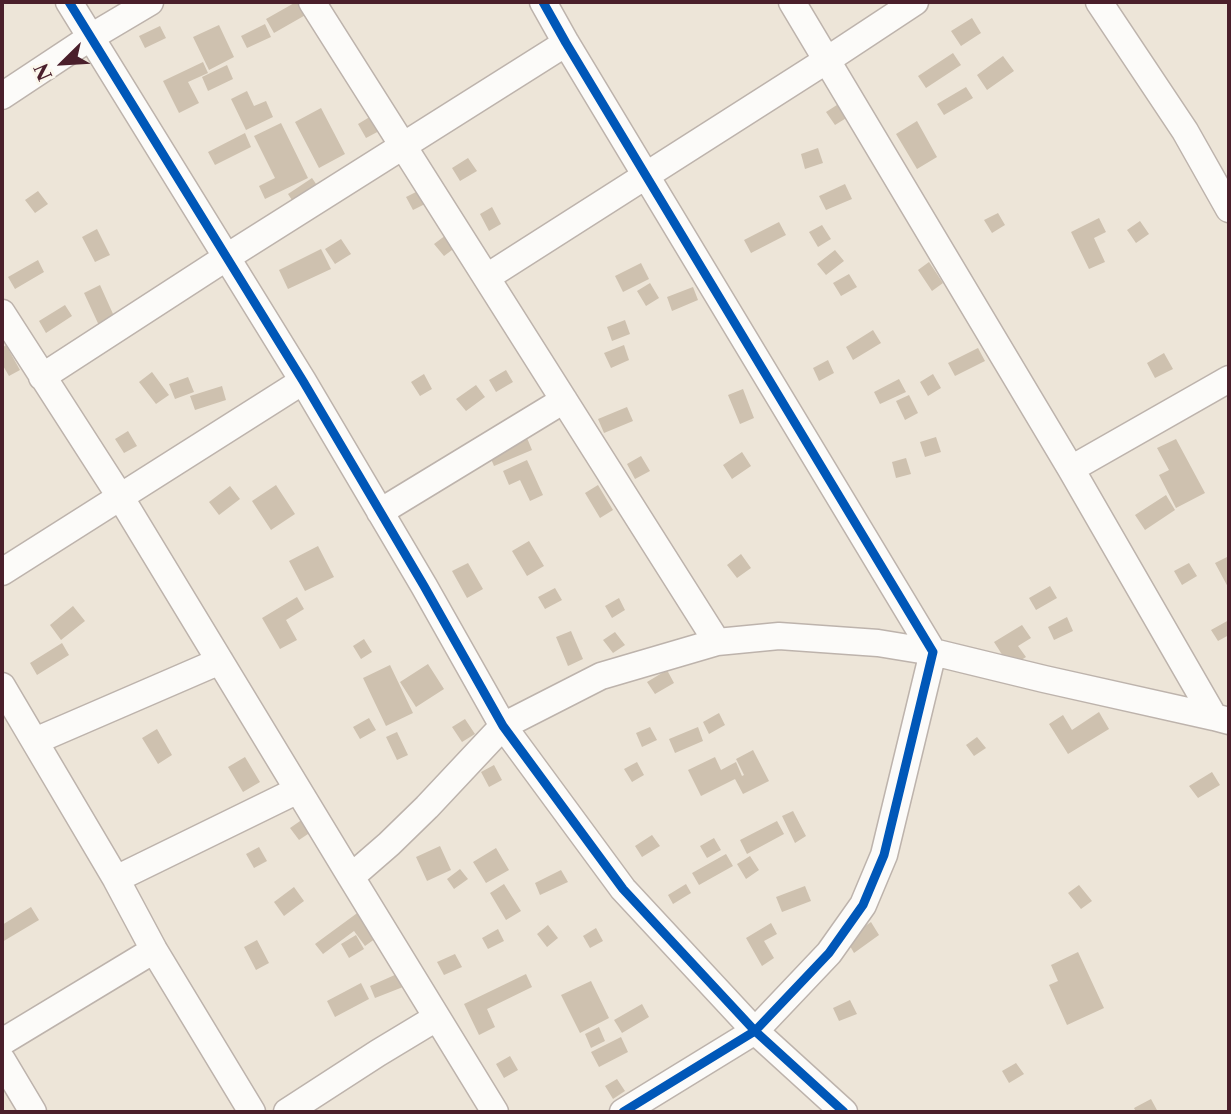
<!DOCTYPE html>
<html>
<head>
<meta charset="utf-8">
<style>
  body { margin:0 }
  #map { position:relative; width:1231px; height:1114px; overflow:hidden; background:#ede5d8; font-family:"Libre Caslon Text",serif }
  canvas { display:block }
  .frame { position:absolute; inset:0; border:4px solid #4a1f2b; pointer-events:none }
  .north { position:absolute; left:28px; top:28px; width:70px; height:70px; -webkit-text-stroke:5px #fbf7ec; paint-order:stroke; rotate:246deg; font-size:19px; font-weight:700; line-height:28px; text-align:center; color:#4a1f2b }
  .north::after { content:''; display:block; margin:auto; width:24px; height:32px; background:#4a1f2b; clip-path:polygon(50% 0,100% 100%,50% 72%,0 100%) }
</style>
</head>
<body>
<div id="map">
<canvas width="1231" height="1114"></canvas>
<div class="frame"></div>
<div class="north">N</div>
</div>
<script>
const g = document.querySelector('canvas').getContext('2d');
g.lineJoin = 'round';
function paint(path, color) { g.fillStyle = color; g.fill(path, 'evenodd'); }
function stroke(path, color, width, dash) { g.strokeStyle = color; g.lineWidth = width; g.lineCap = dash ? 'butt' : 'round'; g.setLineDash(dash || []); g.stroke(path); }
const building = new Path2D(`
  M296,2H303L309,13L274,33L266,19Z
  M972,18L981,33L961,46L951,31Z
  M265,24L271,37L247,48L241,36Z
  M219,25L234,57L209,70L193,37Z
  M160,26L166,38L145,48L139,36Z
  M953,53L961,65L926,88L918,76Z
  M1003,56L1014,71L987,90L977,75Z
  M203,62L208,73L188,82L199,103L179,113L163,81Z
  M227,65L233,79L208,91L202,77Z
  M966,87L973,98L944,115L937,104Z
  M247,91L254,106L266,101L273,117L246,130L231,99Z
  M840,103L848,117L835,125L826,112Z
  M321,108L345,154L319,168L295,122Z
  M373,115L381,130L366,138L358,124Z
  M917,121L937,157L917,169L896,134Z
  M281,123L308,178L265,199L259,186L275,178L254,136Z
  M245,133L251,147L215,165L208,152Z
  M818,148L823,163L805,169L801,154Z
  M468,158L477,171L460,181L452,168Z
  M312,178L329,203L305,220L288,194Z
  M845,184L852,199L826,210L819,196Z
  M420,190L427,203L413,210L406,197Z
  M38,191L48,204L35,213L25,200Z
  M492,207L501,224L489,231L480,214Z
  M998,213L1005,225L992,233L984,220Z
  M1099,218L1106,232L1094,238L1105,262L1089,269L1071,232Z
  M1140,221L1149,234L1136,243L1127,230Z
  M779,222L786,235L751,253L744,240Z
  M822,225L831,239L818,247L809,232Z
  M97,229L110,255L95,262L82,237Z
  M446,235L456,247L444,256L434,244Z
  M341,239L351,254L335,264L325,249Z
  M321,249L331,269L288,289L279,270Z
  M835,250L844,261L826,275L817,264Z
  M38,260L44,272L15,289L8,277Z
  M929,262L943,283L932,291L918,270Z
  M641,263L649,279L623,292L615,276Z
  M849,274L857,287L841,296L833,283Z
  M650,283L659,298L646,306L637,291Z
  M100,285L118,325L102,332L84,293Z
  M693,287L698,300L672,311L667,297Z
  M65,305L72,316L46,333L39,321Z
  M625,320L630,334L612,341L607,327Z
  M873,330L881,343L853,360L846,347Z
  M6,345L20,370L9,376L2,364V348Z
  M624,345L629,360L611,368L604,353Z
  M978,348L985,361L955,376L948,363Z
  M1164,353L1173,369L1155,378L1147,363Z
  M828,360L834,373L819,381L813,368Z
  M506,370L513,382L496,392L489,380Z
  M152,372L169,395L156,404L139,382Z
  M424,374L432,389L420,396L411,382Z
  M933,374L941,388L928,396L920,382Z
  M188,377L194,392L175,399L169,384Z
  M899,379L906,392L880,404L874,392Z
  M476,385L485,397L466,411L456,399Z
  M222,386L226,400L195,410L190,396Z
  M743,389L754,418L740,424L728,395Z
  M909,395L918,413L905,420L896,401Z
  M627,407L633,421L604,433L598,419Z
  M128,431L137,446L124,453L115,439Z
  M936,437L941,452L925,457L920,442Z
  M527,438L532,450L494,466L489,454Z
  M1176,439L1205,493L1176,508L1159,475L1169,470L1157,448Z
  M742,452L751,466L732,479L723,465Z
  M641,456L650,471L635,479L627,464Z
  M906,458L911,474L896,478L892,462Z
  M527,460L543,495L530,501L520,480L509,485L503,471Z
  M276,485L295,514L271,530L252,501Z
  M598,485L613,510L600,518L585,493Z
  M230,486L240,499L219,515L209,502Z
  M1166,495L1175,510L1145,530L1135,515Z
  M529,541L544,566L527,576L512,551Z
  M318,546L334,577L305,591L289,561Z
  M741,554L751,568L737,578L727,565Z
  M1229,556V589L1215,563Z
  M468,563L483,589L467,598L452,571Z
  M1189,563L1197,576L1182,585L1174,571Z
  M1050,586L1057,598L1036,610L1029,598Z
  M555,588L562,600L545,609L538,597Z
  M297,597L304,609L286,620L297,640L280,649L262,618Z
  M619,598L625,610L612,618L605,606Z
  M73,606L85,621L61,640L50,625Z
  M1067,617L1073,631L1054,640L1048,627Z
  M1229,620V635L1218,641L1211,630Z
  M1022,625L1031,638L1018,646L1026,657L1010,667L994,642Z
  M571,631L583,659L568,666L556,637Z
  M615,632L625,645L613,653L603,640Z
  M364,639L372,652L361,659L353,646Z
  M62,643L69,655L37,675L30,663Z
  M428,664L444,689L416,707L400,682Z
  M390,665L413,713L386,726L363,678Z
  M667,670L674,683L655,694L647,682Z
  M1099,712L1109,729L1068,754L1049,724L1063,715L1072,730Z
  M719,713L725,725L709,734L703,722Z
  M369,718L376,730L360,739L353,727Z
  M465,719L475,734L462,742L452,727Z
  M650,727L657,740L642,747L636,733Z
  M698,727L703,741L675,753L669,739Z
  M157,729L172,755L158,764L142,738Z
  M397,732L408,755L397,760L386,737Z
  M977,737L986,748L974,756L966,745Z
  M753,750L769,781L743,794L735,779L701,796L688,770L715,757L721,770L736,762L742,776L744,775L736,759Z
  M245,757L260,782L243,792L228,767Z
  M637,762L644,775L632,782L624,769Z
  M494,765L502,780L489,787L481,772Z
  M1212,772L1220,785L1198,798L1189,786Z
  M793,811L806,836L795,843L782,816Z
  M303,819L311,832L299,840L290,828Z
  M777,821L784,834L747,854L740,840Z
  M652,835L660,846L642,857L635,846Z
  M714,838L721,850L707,858L700,846Z
  M440,846L451,870L427,881L416,857Z
  M259,847L267,861L254,868L246,854Z
  M496,848L509,870L486,883L473,862Z
  M726,854L733,866L699,885L692,873Z
  M750,856L759,870L746,879L737,864Z
  M460,869L468,879L454,889L447,879Z
  M561,870L568,882L540,895L535,883Z
  M504,884L521,911L506,920L490,893Z
  M686,884L691,893L673,904L668,895Z
  M1079,885L1092,901L1081,909L1068,893Z
  M805,886L811,901L782,912L776,897Z
  M294,887L304,901L284,916L274,902Z
  M31,907L39,920L2,942V925Z
  M360,911L379,936L365,946L354,931L323,954L315,944Z
  M871,922L879,935L854,953L846,939Z
  M771,923L777,934L764,941L774,958L762,966L746,938Z
  M548,925L558,938L547,947L537,934Z
  M596,928L603,941L590,948L583,936Z
  M498,929L504,941L488,949L482,938Z
  M356,935L364,949L349,958L341,944Z
  M257,940L269,963L256,970L244,947Z
  M1078,952L1104,1008L1067,1025L1049,985L1058,981L1051,965Z
  M455,954L462,967L444,975L437,962Z
  M397,974L403,987L375,998L370,986Z
  M526,974L532,987L487,1009L495,1027L479,1035L464,1004Z
  M591,981L609,1018L580,1033L561,995Z
  M361,983L369,999L335,1017L327,1001Z
  M850,1000L857,1014L839,1021L833,1008Z
  M642,1004L649,1017L622,1033L614,1020Z
  M599,1027L605,1041L591,1048L585,1034Z
  M621,1037L628,1052L599,1067L591,1052Z
  M510,1056L518,1070L504,1078L496,1064Z
  M1016,1063L1024,1074L1009,1083L1002,1071Z
  M617,1079L625,1091L613,1099L605,1086Z
  M1151,1099L1158,1112H1136L1134,1108Z`);
const street = new Path2D(`
  M69,2L303,381L424,586L503,726L623,889L755,1031L844,1112
  M312,2L717,642
  M543,2L566,43L933,652L884,855L863,905L829,953L755,1031L623,1112
  M792,2L1071,469L1214,717
  M1099,2L1185,131L1229,209
  M2,96L91,37L150,2
  M487,277L827,60L915,2
  M2,313L121,498L351,877
  M42,377L227,257L566,43
  M1071,469L1229,379
  M380,512L564,400
  M2,572L303,381
  M2,686L116,879L154,950L252,1112
  M35,741L220,661
  M116,879L298,790
  M2,1042L154,950
  M2,1060L33,1112
  M287,1112L378,1053L436,1018
  M495,1112L351,877L389,844L427,807L503,726L601,676L717,642L779,636L878,643L933,652L1044,679L1214,717L1229,721`);
const cycleway = new Path2D(`
  M69,2L303,381L424,586L503,726L623,889L755,1031L844,1112
  M543,2L566,43L933,652L884,855L863,905L829,953L755,1031L623,1112`);
paint(building, '#cec1af');
stroke(street, '#bdb3ac', 29);
stroke(street, '#fcfbf9', 26);
stroke(cycleway, '#0057b8', 9);
</script>
</body>
</html>
